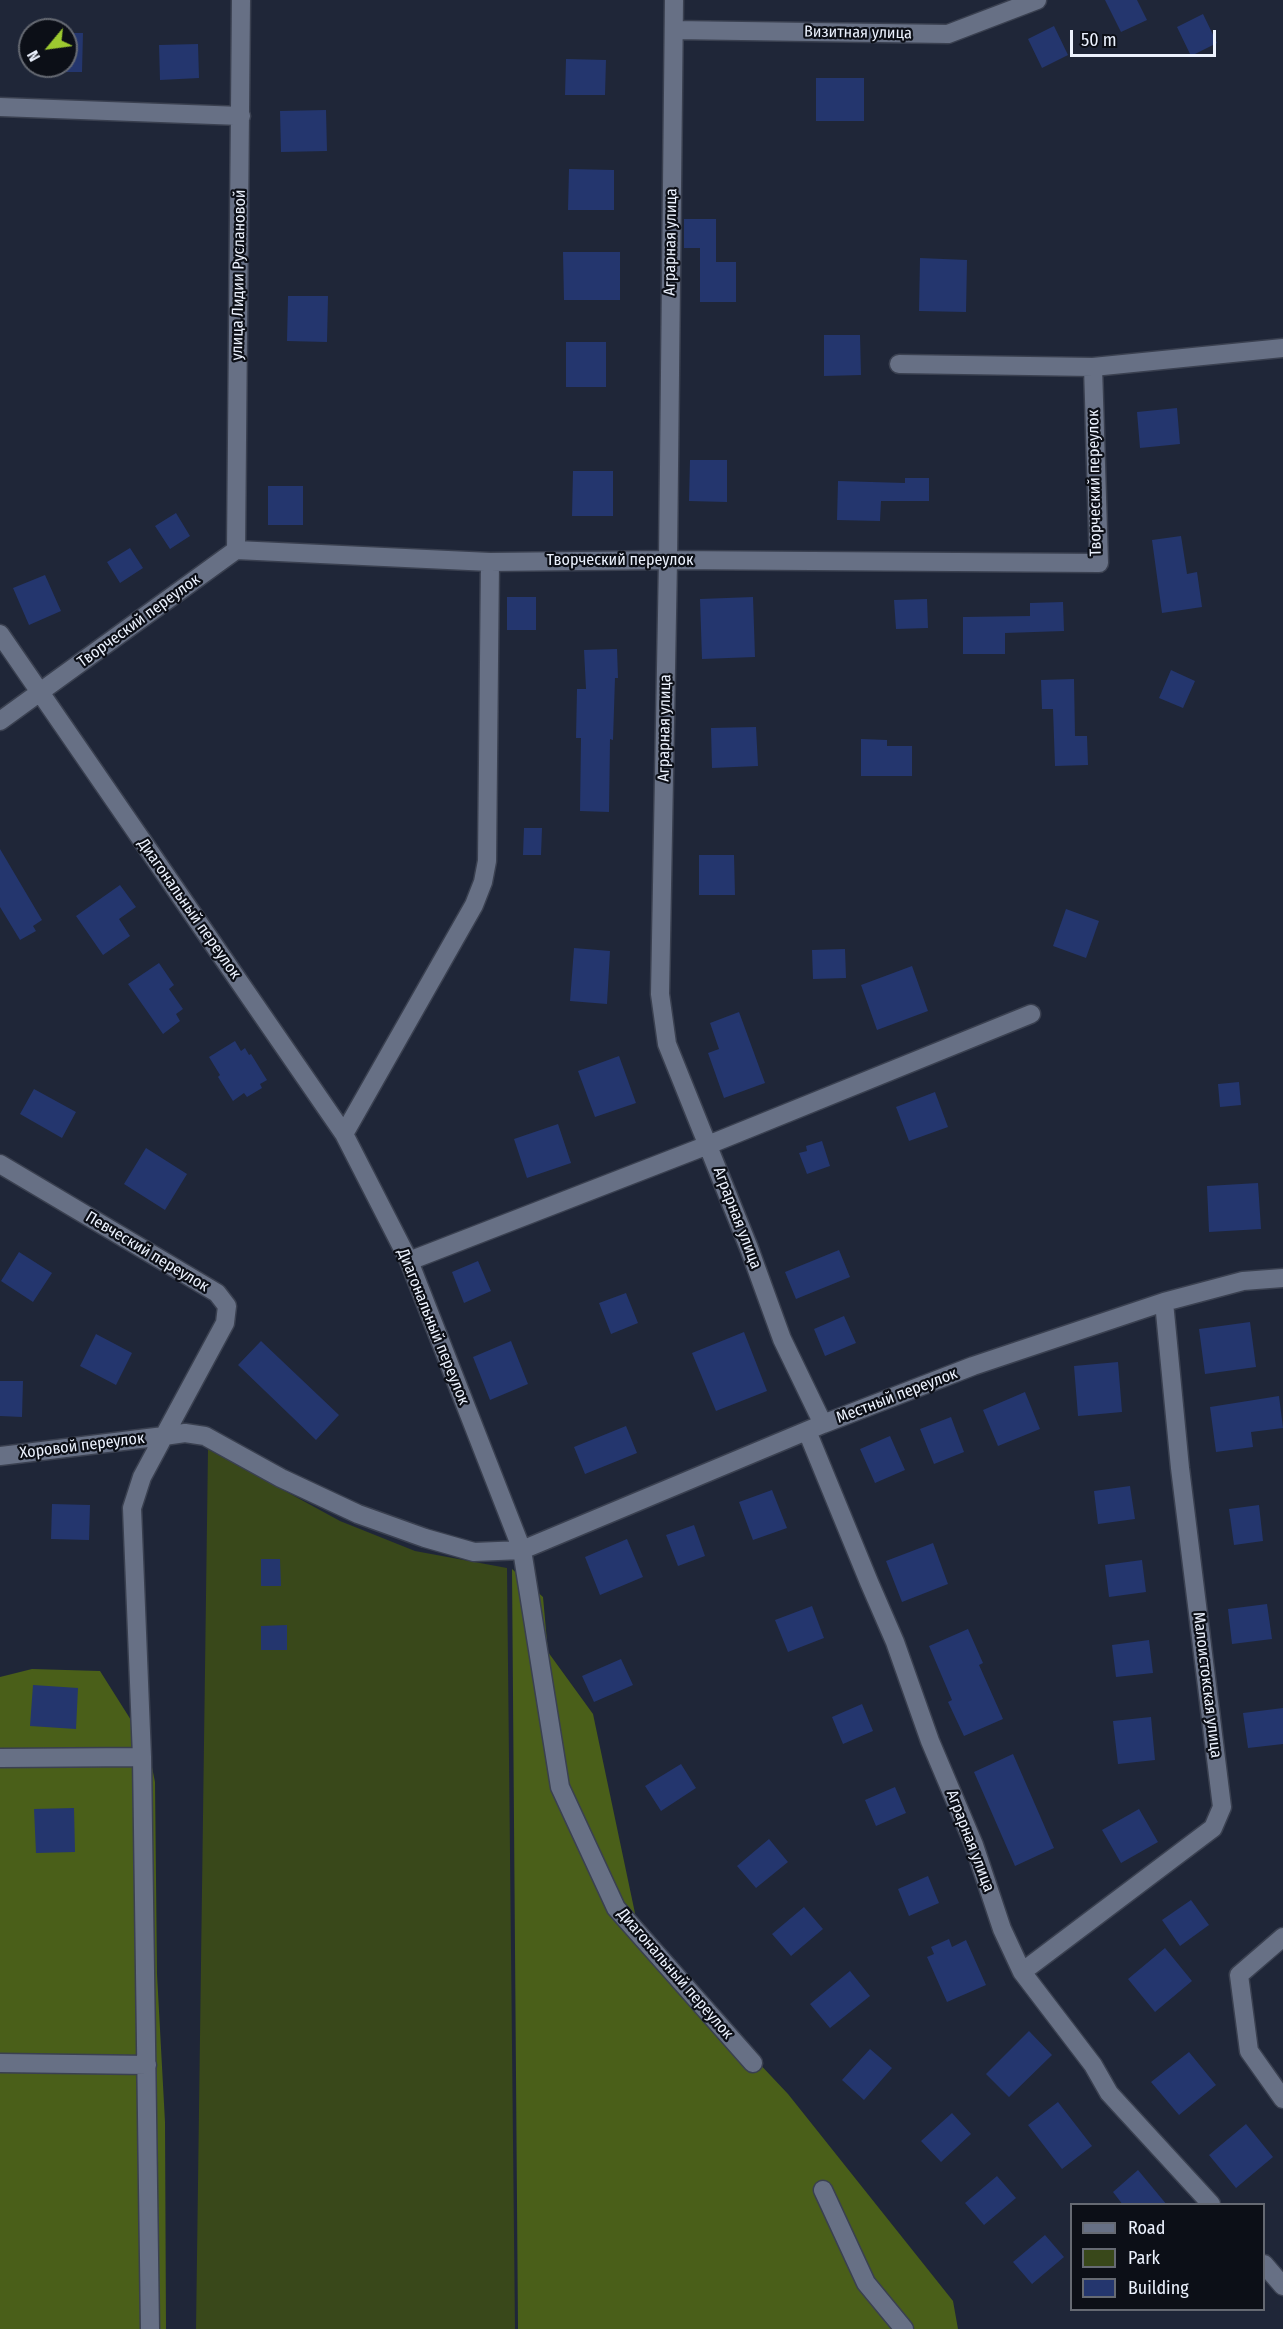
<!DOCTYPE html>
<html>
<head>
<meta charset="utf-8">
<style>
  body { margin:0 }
  #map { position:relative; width:1283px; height:2329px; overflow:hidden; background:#1f2638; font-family:"Fira Sans Condensed",sans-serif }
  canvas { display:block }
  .legend { position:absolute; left:1070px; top:2203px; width:195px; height:108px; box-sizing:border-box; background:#0c0f17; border:2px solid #666a73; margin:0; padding:8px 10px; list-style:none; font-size:18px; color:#ecf2fe }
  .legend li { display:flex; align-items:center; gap:12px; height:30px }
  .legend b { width:30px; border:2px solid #666a73 }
  .north { position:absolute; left:18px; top:18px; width:60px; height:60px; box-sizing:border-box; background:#0c0f17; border:2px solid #666a73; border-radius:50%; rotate:241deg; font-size:16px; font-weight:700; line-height:24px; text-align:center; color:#ecf2fe }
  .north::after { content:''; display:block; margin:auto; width:21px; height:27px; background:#9dca30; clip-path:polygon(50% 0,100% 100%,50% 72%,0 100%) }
  .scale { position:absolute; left:1070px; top:30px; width:146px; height:27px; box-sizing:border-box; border:3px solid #ecf2fe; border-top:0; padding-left:8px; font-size:18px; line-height:21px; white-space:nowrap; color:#ecf2fe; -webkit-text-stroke:4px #0c0f17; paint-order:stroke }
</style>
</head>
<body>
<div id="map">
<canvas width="1283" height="2329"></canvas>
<ul class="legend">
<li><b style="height:8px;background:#677085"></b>Road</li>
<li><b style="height:16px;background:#39481a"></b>Park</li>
<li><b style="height:16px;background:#24366e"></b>Building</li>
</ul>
<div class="north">N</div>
<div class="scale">50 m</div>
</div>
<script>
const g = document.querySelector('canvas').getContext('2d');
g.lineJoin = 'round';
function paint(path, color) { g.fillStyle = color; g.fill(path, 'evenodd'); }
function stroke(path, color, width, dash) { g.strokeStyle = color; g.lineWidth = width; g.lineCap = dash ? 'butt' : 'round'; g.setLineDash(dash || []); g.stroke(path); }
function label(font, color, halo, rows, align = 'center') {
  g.font = font + ' "Fira Sans Condensed",sans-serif'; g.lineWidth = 4.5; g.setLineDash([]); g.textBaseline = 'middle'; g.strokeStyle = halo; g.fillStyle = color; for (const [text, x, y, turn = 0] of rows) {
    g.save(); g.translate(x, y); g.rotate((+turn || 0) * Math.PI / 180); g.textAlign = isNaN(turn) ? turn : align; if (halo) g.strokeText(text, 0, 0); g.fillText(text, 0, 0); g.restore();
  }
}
const green = new Path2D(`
  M208,1449L340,1521L415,1551L507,1568L515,2329H196Z`);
const forest = new Path2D(`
  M512,1569L543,1597L548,1652L593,1714L640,1937L788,2094L953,2301L958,2329H518Z
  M32,1669L100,1671L148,1747L155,1782L157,1974L165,2122L166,2329H0V1677Z`);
const building = new Path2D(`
  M1105,0H1137L1147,20L1121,32Z
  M1203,14L1217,43L1191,56L1177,27Z
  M1054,26L1068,55L1042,68L1028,39Z
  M66,33H83L82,72H66Z
  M198,44L199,78L160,80L159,45Z
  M566,59L606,60L605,95H565Z
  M816,78H864V121H816Z
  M326,110L327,151L281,152L280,111Z
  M569,169L614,170V210H568Z
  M684,219H716V262H736V302H700V248H684Z
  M563,252H620V300H564Z
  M920,258L967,260L966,312L919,311Z
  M288,296H328L327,342L287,341Z
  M824,335H860L861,375L824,376Z
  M566,342H606V387H566Z
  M1177,408L1180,444L1140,448L1137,412Z
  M690,460H727V502L689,501Z
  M573,471H613V516H572Z
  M905,478H929V501H881L880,521L837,520L838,481L905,483Z
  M268,486H303V525H268Z
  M176,513L190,536L170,549L155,526Z
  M1181,536L1187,574L1197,572L1202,607L1162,613L1152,540Z
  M130,548L143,568L120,583L107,562Z
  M45,575L61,611L29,625L13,588Z
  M507,597H536V630H507Z
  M753,597L755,657L702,659L700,599Z
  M927,599L928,628L896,629L894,600Z
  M1063,602L1064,631L1005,633V654H963V617L1030,616V603Z
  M617,649L618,678H615L613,740L610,739L609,812L580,811L581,738H576L577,689H586L584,650Z
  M1171,670L1195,681L1183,708L1159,698Z
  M1074,679L1075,736H1087L1088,765L1055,766L1053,709H1042L1041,680Z
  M756,727L758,766L712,768L711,728Z
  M861,739L887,740V746H912V776H861Z
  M524,828H542L541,855H523Z
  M0,849L42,920L33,926L36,931L20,940L0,907Z
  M699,855H734L735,895H699Z
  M120,885L136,907L119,919L130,936L103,955L76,916Z
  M1066,909L1099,921L1086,958L1053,946Z
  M574,948L610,951L607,1004L570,1001Z
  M845,949L846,978L813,979L812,950Z
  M159,963L174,985L169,989L183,1009L176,1014L180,1021L163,1034L128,984Z
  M912,966L928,1011L877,1030L861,985Z
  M739,1012L765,1083L724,1098L708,1053L719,1049L710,1023Z
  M235,1041L241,1051L245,1048L249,1055L251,1054L267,1080L260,1084L262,1088L247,1097L244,1093L233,1101L218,1077L220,1075L209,1057Z
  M619,1056L636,1103L595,1117L578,1071Z
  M1239,1082L1241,1105L1220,1107L1218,1084Z
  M34,1089L76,1112L62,1138L20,1114Z
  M935,1092L948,1127L909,1141L896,1107Z
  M558,1124L571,1163L527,1178L514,1139Z
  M822,1141L830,1166L807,1174L799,1153L807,1151L806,1146Z
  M146,1148L187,1174L165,1210L124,1184Z
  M1258,1183L1261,1229L1209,1232L1207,1186Z
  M839,1250L850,1277L796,1299L785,1272Z
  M19,1252L52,1273L33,1302L1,1281Z
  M478,1261L491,1291L464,1303L452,1272Z
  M626,1293L638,1323L611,1334L599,1303Z
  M844,1316L856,1343L825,1356L814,1329Z
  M1250,1322L1256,1367L1205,1374L1199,1329Z
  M744,1332L767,1391L716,1411L692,1353Z
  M96,1334L132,1353L116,1385L80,1366Z
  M261,1341L339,1415L316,1440L238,1365Z
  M511,1341L528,1384L490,1400L473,1357Z
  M1118,1362L1122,1412L1078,1416L1074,1366Z
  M0,1381H23L22,1417L0,1416Z
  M1025,1392L1040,1429L998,1446L983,1410Z
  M1279,1396L1283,1428L1251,1432L1253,1447L1216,1452L1210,1407Z
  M951,1417L964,1452L934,1464L920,1429Z
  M626,1426L637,1453L585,1474L574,1447Z
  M890,1436L905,1470L875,1483L860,1449Z
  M1130,1486L1135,1519L1098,1524L1094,1491Z
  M772,1490L787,1528L753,1540L739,1502Z
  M52,1504L90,1505L89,1540L51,1539Z
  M1259,1505L1263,1541L1234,1545L1229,1509Z
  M694,1525L705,1556L678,1566L666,1535Z
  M627,1539L643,1577L600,1595L585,1557Z
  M933,1543L948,1584L902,1602L886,1561Z
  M261,1559H280L281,1586H261Z
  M1142,1560L1146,1592L1109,1597L1105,1565Z
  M1267,1604L1272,1639L1232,1644L1228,1609Z
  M812,1606L824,1638L788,1652L775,1620Z
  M287,1625V1650H261V1626Z
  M968,1629L983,1663L979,1665L1003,1719L964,1736L948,1702L952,1700L929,1646Z
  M1149,1640L1153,1673L1116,1677L1112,1645Z
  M621,1659L633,1685L594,1702L582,1676Z
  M33,1685L78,1688L76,1729L30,1726Z
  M862,1704L873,1731L843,1744L832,1717Z
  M1283,1708V1744L1248,1748L1243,1713Z
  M1151,1717L1155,1760L1118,1764L1113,1721Z
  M1013,1754L1054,1848L1015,1866L974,1772Z
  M681,1764L696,1788L661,1811L645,1786Z
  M895,1787L906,1813L876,1826L865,1800Z
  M74,1808L75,1852L36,1853L34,1809Z
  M1139,1809L1158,1842L1121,1863L1102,1830Z
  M769,1839L788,1862L756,1888L737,1866Z
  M928,1876L939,1903L909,1916L898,1889Z
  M1191,1900L1209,1925L1180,1946L1162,1920Z
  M804,1907L823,1929L791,1956L772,1934Z
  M949,1939L952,1947L966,1940L986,1985L947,2002L927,1957L934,1954L931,1947Z
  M1165,1948L1192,1981L1155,2012L1128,1979Z
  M850,1971L870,1996L830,2028L810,2004Z
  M1029,2031L1052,2055L1009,2097L986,2074Z
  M870,2049L892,2068L864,2100L842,2080Z
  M1189,2052L1216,2085L1179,2115L1151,2082Z
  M1058,2102L1092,2146L1062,2169L1028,2125Z
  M952,2113L971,2134L941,2162L921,2141Z
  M1246,2124L1273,2157L1236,2188L1209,2155Z
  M1138,2170L1167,2205H1123L1113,2192Z
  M997,2176L1016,2198L984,2225L965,2203Z
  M1045,2235L1064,2257L1032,2284L1013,2262Z`);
const minor = new Path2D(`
  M674,0L668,560L660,994L667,1044L749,1248L782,1339L823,1424
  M674,30L948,34L1037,0
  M0,107L241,116
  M899,364L1093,367L1283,348
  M236,550L241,0
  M0,634L344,1134L409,1261L522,1550L560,1787L616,1908L753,2063
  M0,721L236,550L490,562L668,560L1099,563L1093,367
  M344,1134L474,905L483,882L487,861L490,562
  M0,1164L217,1293L227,1306L225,1323L164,1436L0,1456
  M409,1261L708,1145L1031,1014
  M807,1431L869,1582L895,1642L930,1741L974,1845L1002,1929L1022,1972L1093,2065L1109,2093L1211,2204
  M0,1758L142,1757
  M1283,1937L1239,1975L1249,2051L1283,2099
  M1022,1972L1213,1828L1222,1807L1180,1468L1164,1302
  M0,2063L147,2065
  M823,2190L866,2283L904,2329
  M1264,2264L1283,2286
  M150,2329L142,1757L132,1508L142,1477L164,1436L185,1433L205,1436L281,1478L358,1514L425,1538L474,1552L522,1550L823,1424L973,1366L1164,1302L1243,1281L1283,1278`);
const streetNames = [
  ["Визитная улица",858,33,1],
  ["Аграрная улица",671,242,-89],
  ["улица Лидии Руслановой",239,275,-89],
  ["Творческий переулок",1095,483,-91],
  ["Творческий переулок",620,561],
  ["Творческий переулок",139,621,-36],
  ["Аграрная улица",665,728,-89],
  ["Диагональный переулок",189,909,55],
  ["Аграрная улица",737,1218,69],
  ["Певческий переулок",147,1252,31],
  ["Диагональный переулок",433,1327,68],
  ["Местный переулок",897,1396,-21],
  ["Хоровой переулок",82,1446,-7],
  ["Малоистокская улица",1207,1685,83],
  ["Аграрная улица",970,1841,69],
  ["Диагональный переулок",675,1974,49]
];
paint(green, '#39481a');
paint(forest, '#4a5f19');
paint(building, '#24366e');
stroke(minor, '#3a4050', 21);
stroke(minor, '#677085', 18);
label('16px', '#ecf2fe', '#0c0f17', streetNames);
</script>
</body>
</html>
